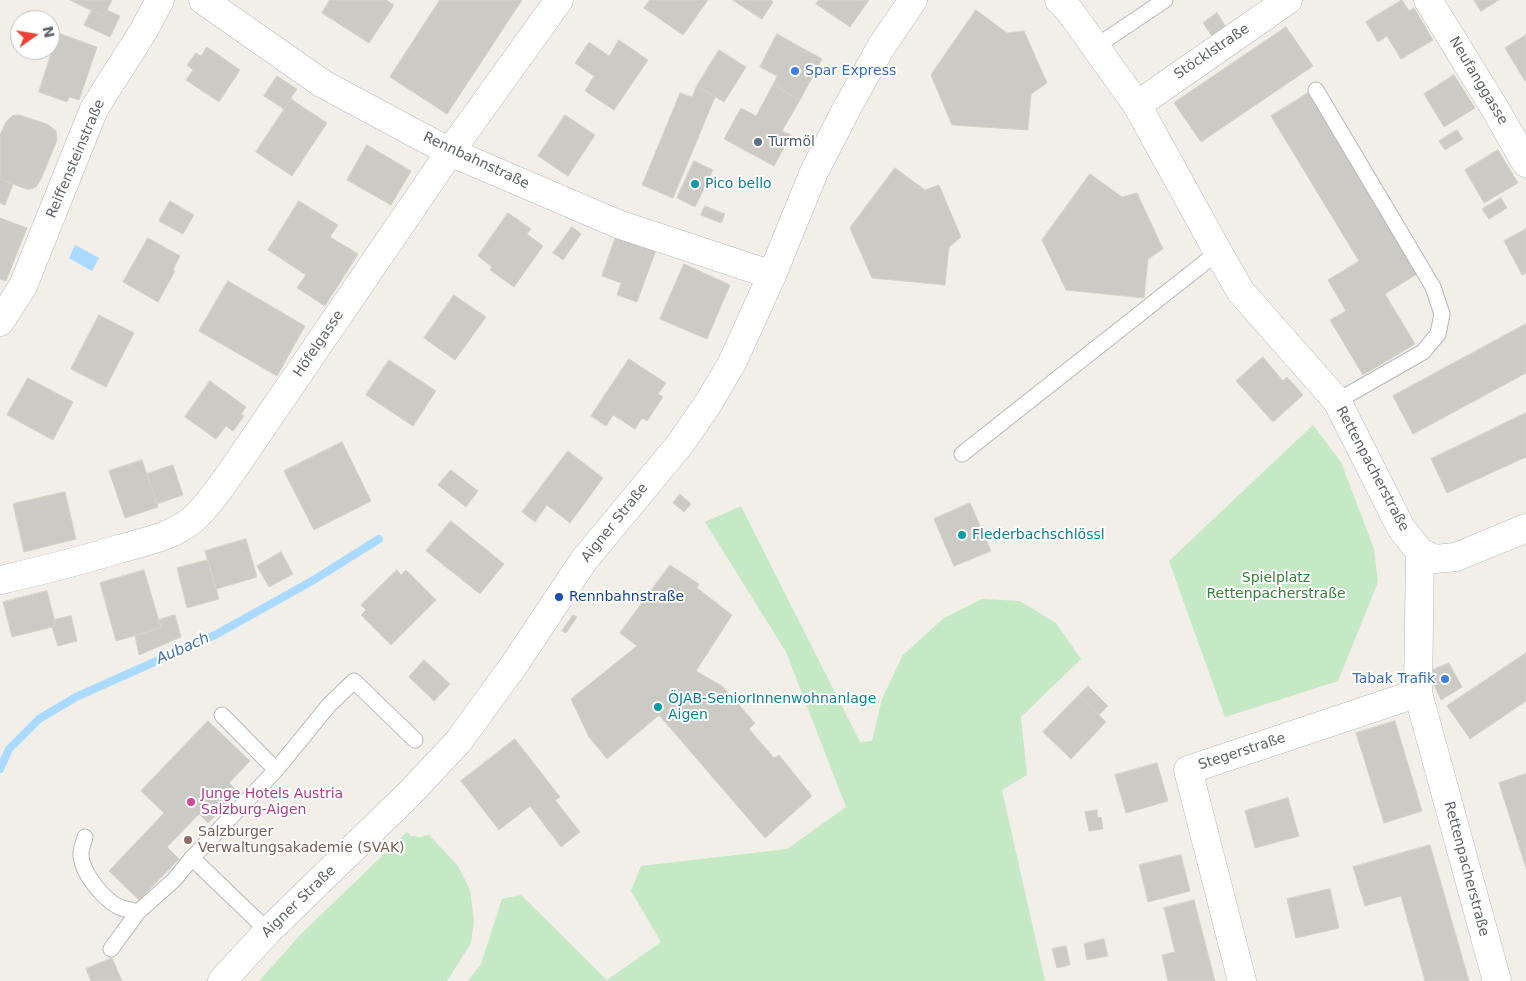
<!DOCTYPE html>
<html>
<head>
<meta charset="utf-8">
<style>
  body { margin:0 }
  #map { position:relative; width:1526px; height:981px; overflow:hidden; background:#f1efe8; font-family:"DejaVu Sans",sans-serif }
  canvas { display:block }
  .north { position:absolute; left:10px; top:10px; width:50px; height:50px; box-sizing:border-box; background:#fff; border:1px solid #bfc1c3; border-radius:50%; rotate:77deg; font-size:14px; font-weight:700; line-height:20px; text-align:center; color:#5f6368 }
  .north::after { content:''; display:block; margin:auto; width:18px; height:22px; background:#ea4335; clip-path:polygon(50% 0,100% 100%,50% 72%,0 100%) }
</style>
</head>
<body>
<div id="map">
<canvas width="1526" height="981"></canvas>
<div class="north">N</div>
</div>
<script>
const g = document.querySelector('canvas').getContext('2d');
g.lineJoin = 'round';
function paint(path, color) { g.fillStyle = color; g.fill(path, 'evenodd'); }
function stroke(path, color, width, dash) { g.strokeStyle = color; g.lineWidth = width; g.lineCap = dash ? 'butt' : 'round'; g.setLineDash(dash || []); g.stroke(path); }
function label(font, color, halo, rows, align = 'center') {
  g.font = font + ' "DejaVu Sans",sans-serif'; g.lineWidth = 4; g.setLineDash([]); g.textBaseline = 'middle'; g.strokeStyle = halo; g.fillStyle = color; for (const [text, x, y, turn = 0] of rows) {
    g.save(); g.translate(x, y); g.rotate((+turn || 0) * Math.PI / 180); g.textAlign = isNaN(turn) ? turn : align; if (halo) g.strokeText(text, 0, 0); g.fillText(text, 0, 0); g.restore();
  }
}
const green = new Path2D(`
  M1313,425L1341,462L1374,549L1378,582L1338,681L1225,717L1169,561Z
  M741,506L860,742L872,741L882,699L903,655L944,618L982,599L1020,601L1056,623L1081,659L1021,717L1027,775L1002,790L1045,981H468L481,964L502,899L521,895L607,980L661,942L631,891L641,866L787,849L846,807L786,652L705,522Z
  M407,832L411,836L420,837L429,835L458,866L470,890L474,921L471,943L447,981H259L302,933Z`);
const water = new Path2D(`
  M75,245L99,258L92,271L69,258Z`);
const stream = new Path2D(`
  M0,769L9,749L39,719L76,697L217,634L312,581L379,539`);
const building = new Path2D(`
  M70,0H112L104,16Z
  M330,0H386L394,5L369,43L322,13Z
  M440,0H522L447,114L390,77Z
  M650,0H708L683,35L644,8Z
  M733,0H771L773,2L762,19Z
  M819,0H869L850,27L816,4Z
  M1402,0L1409,11L1414,8L1433,40L1401,59L1387,36L1378,42L1366,22Z
  M1474,0H1499L1481,11Z
  M92,10L104,16L107,10L120,16L110,37L84,25Z
  M976,10L1007,33L1024,31L1047,83L1031,94L1028,130L952,125L931,75Z
  M1217,13L1228,30L1214,39L1203,23Z
  M1286,27L1313,66L1201,142L1174,103Z
  M58,33L97,47L79,100L69,97L67,102L39,92Z
  M777,34L822,59L800,100L773,85L777,76L760,67Z
  M1526,35V80L1525,81L1505,48Z
  M619,40L648,60L614,110L585,91L594,76L575,63L589,42L609,56Z
  M207,47L240,70L219,102L186,80L193,70L187,65L196,53L201,56Z
  M719,50L746,67L724,102L697,86Z
  M1454,75L1475,108L1444,127L1424,94Z
  M277,76L297,89L284,109L264,96Z
  M773,85L800,100L782,131L791,135L774,166L724,139L741,108L756,116Z
  M697,86L715,97L673,198L642,185L680,93L692,97Z
  M1308,93L1417,274L1385,294L1415,344L1363,375L1330,320L1346,311L1328,280L1359,261L1271,116Z
  M291,99L327,123L292,176L256,152Z
  M19,115L47,124L56,131L57,140L41,179L36,187L31,189H26L0,179V135L6,122L12,116Z
  M565,115L595,135L568,176L538,156Z
  M1457,130L1463,139L1445,150L1439,141Z
  M367,145L411,171L391,205L347,180Z
  M1498,150L1518,183L1484,203L1465,170Z
  M694,161L713,170L695,207L677,198Z
  M895,168L925,190L939,185L961,237L949,247L945,285L872,278L850,228Z
  M1090,174L1122,197L1137,193L1163,249L1148,259L1144,298L1066,290L1042,240Z
  M0,179L13,184L5,205L0,203Z
  M1501,198L1507,208L1489,219L1482,209Z
  M170,201L194,215L183,234L159,221Z
  M299,201L338,225L330,237L358,254L325,306L297,288L306,275L268,250Z
  M705,206L725,214L721,223L701,215Z
  M508,213L531,229L527,234L543,246L514,287L490,270L492,267L478,256Z
  M0,218L27,228L6,281L0,279Z
  M572,227L581,234L563,260L553,253Z
  M1526,229V273L1522,275L1504,241Z
  M616,236L656,250L637,302L617,295L621,283L602,276Z
  M148,238L180,256L173,270L175,271L158,302L123,282Z
  M684,264L730,285L707,339L660,319Z
  M228,281L305,326L277,376L199,331Z
  M454,295L486,317L455,360L424,338Z
  M99,315L134,333L106,387L71,369Z
  M1526,324V373L1413,434L1393,396Z
  M1263,357L1283,381L1287,377L1303,395L1273,422L1236,381Z
  M629,359L666,383L658,394L663,397L647,421L642,418L635,429L613,415L606,426L591,416Z
  M389,360L436,391L413,426L366,395Z
  M28,378L73,402L53,440L7,415Z
  M210,381L246,407L241,414L244,416L233,431L226,426L216,439L185,417Z
  M1526,413V457L1447,493L1431,459Z
  M342,442L371,501L314,530L284,471Z
  M568,451L603,478L570,523L547,505L535,522L522,512Z
  M142,460L158,507L125,518L109,471Z
  M173,465L183,495L157,504L147,474Z
  M451,470L478,491L466,507L438,485Z
  M65,492L76,539L24,552L13,504Z
  M680,494L691,504L684,512L673,503Z
  M970,503L991,551L954,566L934,519Z
  M451,521L504,564L480,594L426,551Z
  M246,539L257,577L216,589L205,551Z
  M281,552L293,574L269,587L257,566Z
  M208,560L219,599L187,608L177,568Z
  M670,565L699,584L697,588L732,615L696,671L722,686L755,723L749,729L774,758L779,755L812,796L765,838L659,715L607,759L589,737L571,699L637,646L620,633Z
  M144,570L161,628L116,641L100,583Z
  M397,570L401,575L406,570L436,600L391,645L361,615L366,610L361,605Z
  M47,591L56,626L12,637L3,602Z
  M175,615L181,637L139,655L135,635L161,628L159,620Z
  M573,615L577,617L566,633L562,631Z
  M71,616L77,641L58,646L52,627L56,626L54,620Z
  M1526,653V701L1470,739L1447,706Z
  M424,660L450,684L434,701L409,677Z
  M1449,663L1462,687L1441,700L1428,672Z
  M1088,686L1108,706L1099,715L1079,695Z
  M1079,695L1106,722L1071,759L1043,732Z
  M208,721L250,761L229,783L238,792L208,823L199,814L167,847L179,859L139,900L109,871L164,813L141,791Z
  M1395,721L1422,811L1384,823L1356,733Z
  M515,739L560,797L555,800L580,832L561,847L530,806L499,830L461,781Z
  M1157,763L1168,801L1126,813L1115,775Z
  M1526,774V868L1499,783Z
  M1288,798L1299,836L1255,848L1245,811Z
  M1097,810L1098,818L1101,817L1103,829L1089,831L1085,812Z
  M1430,845L1469,981H1425L1401,896L1365,906L1353,867Z
  M1181,855L1190,891L1148,902L1139,865Z
  M1330,889L1339,928L1296,938L1287,899Z
  M1194,900L1215,981H1168L1162,955L1175,952L1164,908Z
  M1104,939L1108,956L1087,960L1084,944Z
  M1066,946L1070,965L1057,968L1052,949Z
  M112,958L122,981H91L86,969Z`);
const lane = new Path2D(`
  M1095,47L1165,0
  M1316,90L1433,287L1442,314L1438,334L1423,352L1337,401
  M962,454L1218,252
  M222,715L276,770
  M85,837C84,842 81,848 81,853C80,871 103,899 119,907C124,909 132,910 138,912L174,880L192,858L276,770L329,705L354,681L415,740
  M192,858L268,931
  M111,949L138,912`);
const street = new Path2D(`
  M203,0L323,84L450,152L618,224L772,275
  M1428,0L1494,107L1526,163
  M1137,105L1288,0
  M0,322L23,286L94,109L144,30L160,0
  M1420,552L1418,693L1497,981
  M0,580C40,571 80,561 119,549C143,542 171,537 191,521C206,509 218,490 230,474L450,152L559,0
  M1242,981L1188,770L1418,693`);
const secondary = new Path2D(`
  M1059,0L1069,10L1137,105L1218,252L1241,292L1337,401L1401,528L1420,552L1435,559L1456,557L1526,528
  M222,981L268,931L409,794L458,742L514,665L584,560L681,443L709,402L732,363L772,275L814,172L847,108L881,47L913,0`);
const markers = [
  [795,71,5,"#3f7fe0"],
  [758,142,5,"#5c6f8a"],
  [695,184,5,"#0f9aa8"],
  [962,535,5,"#0f9aa8"],
  [559,597,5,"#1a4fb4"],
  [1445,679,5,"#3f7fe0"],
  [658,707,5,"#0f9aa8"],
  [191,802,5,"#d1479c"],
  [188,840,5,"#8d6e63"]
];
const streetNames = [
  ["Stöcklstraße",1212,52,-34],
  ["Neufanggasse",1478,81,59],
  ["Reiffensteinstraße",76,159,-67],
  ["Rennbahnstraße",476,161,25],
  ["Höfelgasse",319,344,-56],
  ["Rettenpacherstraße",1372,469,62],
  ["Aigner Straße",615,523,-51],
  ["Stegerstraße",1242,752,-18],
  ["Rettenpacherstraße",1466,869,75],
  ["Aigner Straße",299,902,-44]
];
const shopNames = [
  ["Spar Express",805,71],
  ["Tabak Trafik",1435,679,"right"]
];
const serviceNames = [
  ["Turmöl",768,142]
];
const cultureNames = [
  ["Pico bello",705,184],
  ["Flederbachschlössl",972,535],
  ["ÖJAB-SeniorInnenwohnanlage",668,699],
  ["Aigen",668,715]
];
const parkNames = [
  ["Spielplatz",1276,578],
  ["Rettenpacherstraße",1276,594]
];
const transitNames = [
  ["Rennbahnstraße",569,597]
];
const hotelNames = [
  ["Junge Hotels Austria",201,794],
  ["Salzburg-Aigen",201,810]
];
const educationNames = [
  ["Salzburger",198,832],
  ["Verwaltungsakademie (SVAK)",198,848]
];
const waterNames = [
  ["Aubach",183,649,-24]
];
paint(green, '#c5e8c5');
paint(water, '#aadaff');
stroke(stream, '#aadaff', 8);
paint(building, '#cccac5');
stroke(building, '#d6d1c6', 1);
stroke(lane, '#b5b8bc', 17);
stroke(street, '#b5b8bc', 29);
stroke(secondary, '#b6babf', 29);
stroke(lane, '#fff', 15);
stroke(street, '#fff', 28);
stroke(secondary, '#fff', 28);
for (const [x, y, r, color] of markers) { const dot = new Path2D(); dot.arc(x, y, r, 0, 2 * Math.PI); g.fillStyle = color; g.fill(dot); stroke(dot, '#fff', 2); }
label('14px', '#5f6368', '#fff', streetNames);
label('14px', '#366cbe', '#fff', shopNames, 'left');
label('14px', '#4e5e75', '#fff', serviceNames, 'left');
label('14px', '#0d838f', '#fff', cultureNames, 'left');
label('14px', '#348238', '#fff', parkNames);
label('14px', '#164399', '#fff', transitNames, 'left');
label('14px', '#b23c85', '#fff', hotelNames, 'left');
label('14px', '#785e54', '#fff', educationNames, 'left');
label('italic 15px', '#4174aa', '#fff', waterNames);
</script>
</body>
</html>
